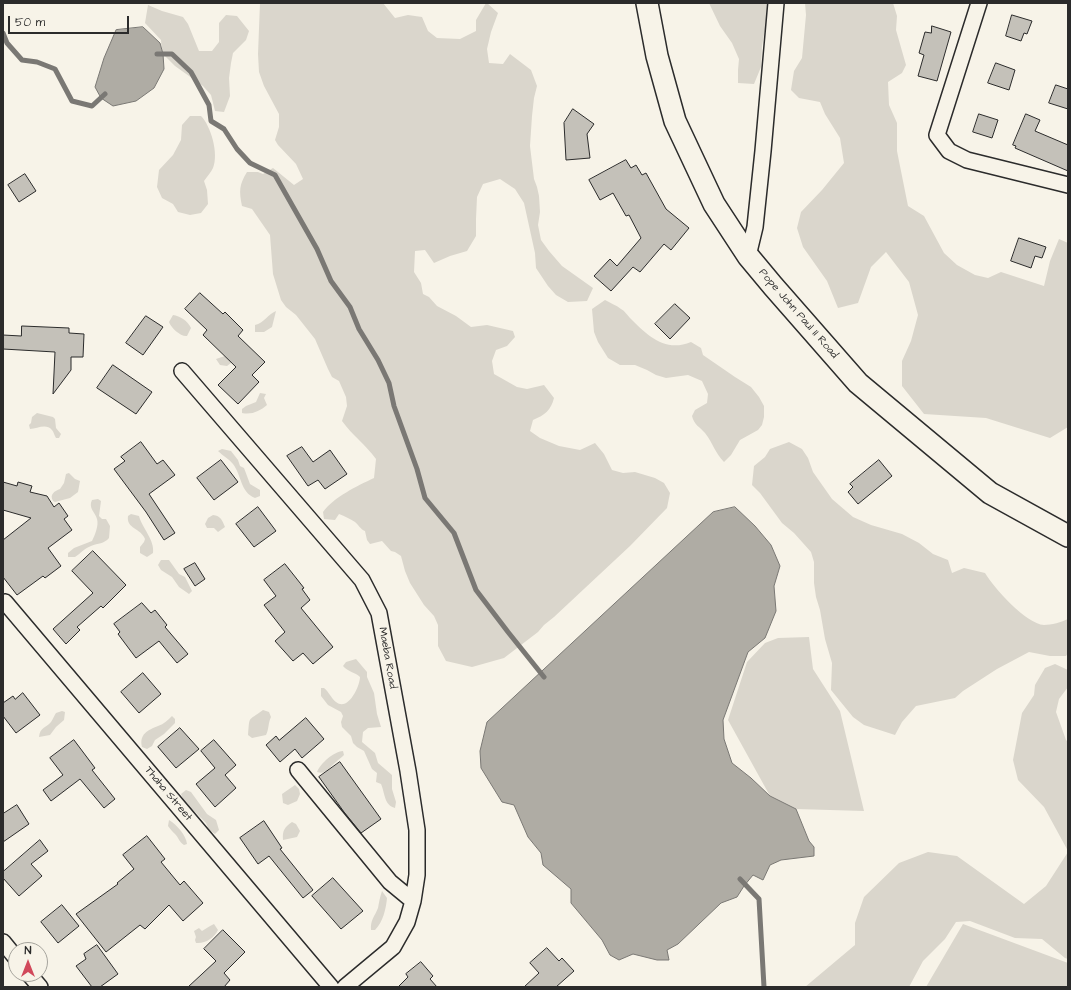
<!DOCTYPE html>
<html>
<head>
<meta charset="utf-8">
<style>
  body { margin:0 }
  #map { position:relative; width:1071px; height:990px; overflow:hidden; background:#f7f3e8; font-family:"Architects Daughter",sans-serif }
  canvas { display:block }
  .frame { position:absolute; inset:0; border:4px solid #2b2b2b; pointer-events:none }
  .north { position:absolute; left:8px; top:942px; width:40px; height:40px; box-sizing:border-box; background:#f7f3e8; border:1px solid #a5a39c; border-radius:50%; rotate:0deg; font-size:11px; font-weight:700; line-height:16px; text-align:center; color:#2b2b2b }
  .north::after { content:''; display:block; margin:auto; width:14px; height:18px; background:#d1495b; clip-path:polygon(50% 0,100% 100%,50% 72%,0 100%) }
  .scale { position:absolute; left:8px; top:16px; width:121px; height:18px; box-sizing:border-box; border:2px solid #2b2b2b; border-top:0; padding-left:5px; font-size:12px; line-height:14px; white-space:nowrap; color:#2b2b2b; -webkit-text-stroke:3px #f7f3e8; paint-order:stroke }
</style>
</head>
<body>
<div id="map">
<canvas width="1071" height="990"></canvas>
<div class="frame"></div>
<div class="north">N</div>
<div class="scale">50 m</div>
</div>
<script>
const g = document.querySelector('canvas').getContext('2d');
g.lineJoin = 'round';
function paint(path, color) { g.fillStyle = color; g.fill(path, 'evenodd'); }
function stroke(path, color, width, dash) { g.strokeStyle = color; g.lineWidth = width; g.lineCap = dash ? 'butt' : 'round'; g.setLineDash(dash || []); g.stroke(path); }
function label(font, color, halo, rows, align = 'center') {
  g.font = font + ' "Architects Daughter",sans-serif'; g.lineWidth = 3; g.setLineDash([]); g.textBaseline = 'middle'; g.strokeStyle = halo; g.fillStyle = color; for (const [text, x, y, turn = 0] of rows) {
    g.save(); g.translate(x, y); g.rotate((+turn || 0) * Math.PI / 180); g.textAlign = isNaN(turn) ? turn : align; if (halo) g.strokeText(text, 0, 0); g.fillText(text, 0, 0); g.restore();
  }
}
const green = new Path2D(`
  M260,3H383L395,18L408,15L422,17L428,31L437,38L460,39L476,31V20L486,3H487L498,13L491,32L487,49L489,63L503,64L510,54L531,70L537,86L534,98L532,116L530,146L534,179L537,187L539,196L540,212L538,225L541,240L549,251L562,266L593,288L587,301L568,302L556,295L548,286L536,268L535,253L524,203L515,189L500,179L483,184L477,197L476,219V236L467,251L450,256L434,263L425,250L415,251L414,272L421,283L423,294L429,297L437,306L456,316L471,327L487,325L513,331L515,337L507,346L496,350L492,361L494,374L517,387L527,389L544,385L554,398C551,410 545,415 533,420L530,431L540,438L559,446L580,450L595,443L604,454L612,470L623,473L635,472L655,478L664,483L670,493L667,508L630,546L554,617L544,625L538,632L504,658L472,667L446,661L438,646V625L434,616L424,605L410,583L405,571L401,556L395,552L391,551L382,541L370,544L367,540L365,531C360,529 359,525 355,522C350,519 345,516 339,514L335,520L324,519L323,512C334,497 357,486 374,478L376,459C366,445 352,435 342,421L347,406L346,397L339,381L332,377L328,369L315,339L296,315L286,307L281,300L273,274L270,235L252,209L242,206C239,191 239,185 247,172H258L263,174L273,168L294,185L303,179L296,164L278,145L275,140L279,127V114L264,86L259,72L258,54Z
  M709,3H767V18L762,46L761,67L754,84L738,83V70L739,59L732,43L720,26Z
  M805,3H893L897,16L896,30L906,65L902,73L888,82L889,105L897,123V151L908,206L924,216L944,253L957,265L975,275L988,278L1001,272L1044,286L1050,261L1059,239L1068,243V427L1050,438L986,418L924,414L902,386V361L911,341L918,315L909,282L886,252L871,267L858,303L838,308L827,281L803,247L797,228L801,212L822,190L844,163L840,138L825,114L820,102L799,98L791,90L794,71L802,58L806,15Z
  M148,5L162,11L183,17L188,24L199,51H212L219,42V23L226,15L237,16L249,31L246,40L233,53L231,63L229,78L230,96L224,112L215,111L211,95L203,86L175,66L162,53L161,40L145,23Z
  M190,116H201C211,126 219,154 213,168C211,172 207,177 204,181L207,190L208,204L201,213L190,215L178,212L173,204L162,198L157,187L159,170L173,155L181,140L182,125Z
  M605,300C610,303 616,305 621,309C625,311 627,315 630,318C647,335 665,353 691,342L701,348L703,355L735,377L751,387L759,397L764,406V417L762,425L758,430L740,440L731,455L724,462C715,453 713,443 705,433C700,427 694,425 692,416L695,410L707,403L708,394L702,381L688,375L666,378L656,375L647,370L635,365H620L608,358L598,342L594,332L592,309Z
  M276,311L272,327L264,332H255V325C264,323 268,314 276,311Z
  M173,315C180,316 188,321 191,328L187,336C181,337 171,328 169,322Z
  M225,356L236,362L231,363L227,366L220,365L216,359Z
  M260,393L266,394L264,398L267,405C260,411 252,415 242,413V409L246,406L256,402Z
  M37,413L53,417L55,419L56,428L61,434L59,438H56C54,435 54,432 52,430C46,423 37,429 30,429L29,425L31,423L32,417Z
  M789,442L802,449L808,458L813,472L832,499L853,517L871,525L902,534L919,543L933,554L948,560L952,573L964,568L985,573C994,588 1026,624 1044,625C1051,625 1062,622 1068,619V653L1066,656H1050L1029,652L997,669L963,691L955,698L916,706L902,722L895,735L864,725L853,717L831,690L832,663L825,639L820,610L816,597L814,583V562L811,552L794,533L782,523L760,493L752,485L754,466L765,457L770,449Z
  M222,449L231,451L238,460L240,466L244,468L250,484L260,490V496L255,498C240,492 242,476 233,464C229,459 223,456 218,451Z
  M69,473L75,479L80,481L78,492L70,498L55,502L53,501C49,494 55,491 60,489L64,483L66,474Z
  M98,499L101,501L99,516L102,519H106L110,526L109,538C104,544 98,543 91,546C85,548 81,553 75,557H68V553L74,548L92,541C95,535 99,525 97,519C95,512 88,508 92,500Z
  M131,514L139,516C142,528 155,540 153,553L147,557L140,553V547L144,542L145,539C141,528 126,529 128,516Z
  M213,515C221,516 222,520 225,527L218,532L214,528H207L205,524L208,518Z
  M161,560H169L179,574L185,577L192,591L189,594L179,587L172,577L161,570L158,565Z
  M809,637L813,669L840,711L864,811L796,809L770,796L728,720L747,662L765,643L778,638Z
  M356,659L367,672V677L374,693L377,714L381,727L368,728L363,732L362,742L375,753L378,763L392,775V789L396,802L395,808C384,805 385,793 381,784L376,782L377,773L372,769L364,751L357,747L353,743L351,736L342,727L341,722L343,716L341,712L328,705L321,696V688H324C329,692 331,698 336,702C348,712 360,686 360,677C355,672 348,672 343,666L346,662Z
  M1055,664L1068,670V687L1059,699L1056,712L1066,740L1068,742V851L1044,807L1018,780L1013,760L1022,713L1034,695L1035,685L1045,668Z
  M263,710L269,712L271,717C268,723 269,729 266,735L252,738L248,735C250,715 247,722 263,710Z
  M62,711L65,712L64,720L56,727L50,735L39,737C40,727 46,728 51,722C53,719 54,716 56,713Z
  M172,716L175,719V723L164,734L155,740L152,746L147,749L142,747C139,734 148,730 158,726C164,724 168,720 172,716Z
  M343,751L344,755C341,758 339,759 336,762C329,767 327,775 317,772C321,763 333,752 343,751Z
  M295,785L299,789L300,794L297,801L288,805L283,803L282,794Z
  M186,790L191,792L207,814L216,820L219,830L215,834L209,830L206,823L196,813L185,804L181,794Z
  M169,820C177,825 186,835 187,844L184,845C179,842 179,838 175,834C172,831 170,829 168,826Z
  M292,822L296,824L300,831L297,837L283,840C282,830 285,827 292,822Z
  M928,852L957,856L1024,904L1046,886L1068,852V959L1065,958L1042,939L1015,938L970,921L956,922L945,939L923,961L909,987H805L855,945V923L864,897L899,863Z
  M382,891L387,898C386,909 383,922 375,930H371C370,920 375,916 378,908C379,902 380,897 382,891Z
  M214,924L218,930C214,938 205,944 196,943L195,940L196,937L194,931L199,928L202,931C206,929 209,926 214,924Z
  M963,924L1068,963V987H926Z`);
const water = new Path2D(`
  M143,27L160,43L163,54L164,69L154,88L136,101L113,106L101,98L95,87L104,58L116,30Z
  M735,507L755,526L771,545L780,566L774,586L776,611L765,638L748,652L723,720L724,739L732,763L751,778L770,796L796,809L809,841L814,847V856L781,860L770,865L763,880L753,875L744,886L737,897L721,903L678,944L667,950L669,960H657L633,954L619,960L610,955L602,940L571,903V889L543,865L541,853L528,837L514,805L502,802L481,768L480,751L487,722L713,512Z`);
const stream = new Path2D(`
  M3,33L7,43L22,60L37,62L55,69L72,101L92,106L105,94
  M157,54H172L191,72L209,105L211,121L224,129L237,149L250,163L275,175L317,249L331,281L350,307L359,329L378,360L389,383L394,406L417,469L425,498L454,533L476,590L508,632L544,677
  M740,879L759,899L764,987`);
const building = new Path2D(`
  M1012,15L1032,21L1027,34L1024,33L1021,41L1006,36Z
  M932,26L951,32L937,81L918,76L924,55L919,53L925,32L931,33Z
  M996,63L1015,70L1009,90L988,83Z
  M1056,85L1068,89V109L1049,103Z
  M573,109L594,124L587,134L590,158L566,160L564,123Z
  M979,114L998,120L992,138L973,132Z
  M1026,114L1040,120L1035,131L1068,145V171L1015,148L1016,146L1013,145Z
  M626,160L631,168L636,165L642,175L646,173L666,209L689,228L671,250L664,244L640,272L633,267L611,291L594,276L610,259L617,266L641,238L629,215L626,216L613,193L600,200L589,180Z
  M25,174L36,191L19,202L8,185Z
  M1019,238L1046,247L1042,258L1035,256L1031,268L1011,261Z
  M200,293L223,314L225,312L243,330L238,336L265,362L252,375L259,382L238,404L218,385L236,367L203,335L207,330L185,309Z
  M675,304L690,318L670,339L655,324Z
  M146,316L163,327L143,355L126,343Z
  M22,326L69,328V333L84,334L83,357H71V370L53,394L55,352L3,349V335L21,336Z
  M113,365L152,392L136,414L97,388Z
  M141,442L157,464L163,460L175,475L149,494L175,533L164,540L146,512L114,469L125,461L121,457Z
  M302,447L313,462L330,450L347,474L325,489L318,480L308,486L287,456Z
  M221,460L238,482L214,500L197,478Z
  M879,460L892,476L858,504L848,492L853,487L850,484Z
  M3,482L17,486L18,482L32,486L30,492L47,496L54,507L59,503L68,516L64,519L72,530L48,548L61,566L45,578L43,576L17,595L3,577V540L31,518L3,510Z
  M258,507L276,531L254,547L236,524Z
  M93,551L126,585L103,608L101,606L77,627L80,630L66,644L53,629L93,593L72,571Z
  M195,563L205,579L195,586L184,569Z
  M285,564L304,588L302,589L310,600L301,608L333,647L313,664L303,653L293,661L275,641L285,632L264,605L276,596L264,580Z
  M142,603L151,613L155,610L167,625L165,627L188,654L177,663L159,641L136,658L118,634L120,632L114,624Z
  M143,673L161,694L139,713L121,692Z
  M23,693L40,715L16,733L3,716V703L13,696L15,699Z
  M306,718L324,739L302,758L295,749L280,762L266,745L276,736L279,740Z
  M180,728L199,749L176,768L158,747Z
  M74,740L95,768L92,770L115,799L104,808L80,779L51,801L43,790L63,775L50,758Z
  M214,740L236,765L225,775L236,788L215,807L196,784L215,768L201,751Z
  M340,762L381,819L361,833L344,812L319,777Z
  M17,805L29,824L3,842V814Z
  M264,821L282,848L280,849L313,890L303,898L269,856L258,864L240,838Z
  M147,836L165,859L161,862L180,885L184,881L203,903L183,921L169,905L145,929L140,925L106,952L76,914L118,884L117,883L134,869L123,855Z
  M40,840L48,851L31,864L42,876L19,896L3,878V872Z
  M333,878L363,911L341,929L312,896Z
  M62,905L79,926L58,943L41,922Z
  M223,930L245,952L224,973L230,980L224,987H188L216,961L204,949Z
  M97,945L118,974L100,987H92L76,966L86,959L84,954Z
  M547,948L559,961L562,958L574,971L556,987H524L539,973L530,963Z
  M421,962L433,976L430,979L437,987H398L408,977L406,974Z`);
const minor = new Path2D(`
  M979,3L937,135L949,151L967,160L1068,185
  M748,256L755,227L763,151L776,3
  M182,371L362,580L379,613L408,771L417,830V875L413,901L407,922L393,947L345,987
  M5,602L331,987
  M298,770L390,882L413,901
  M3,942L16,958
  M29,974L40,987`);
const secondary = new Path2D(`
  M647,3L657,56L675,121L714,204L748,256L773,286L858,383L990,493L1068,536`);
const streetNames = [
  ["Pope John Paul II Road",798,314,49],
  ["Maeba Road",387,658,80],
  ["Thaha Street",168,794,50]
];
paint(green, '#dad6cc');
paint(water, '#afaca4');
stroke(water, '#7a7874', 1);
stroke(stream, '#7a7874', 5);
paint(building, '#c4c1b9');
stroke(building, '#2b2b2b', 1);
stroke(minor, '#2b2b2b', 18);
stroke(secondary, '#2b2b2b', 24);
stroke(minor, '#f7f3e8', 15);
stroke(secondary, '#f7f3e8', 21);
label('11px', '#2b2b2b', '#f7f3e8', streetNames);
</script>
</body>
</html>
